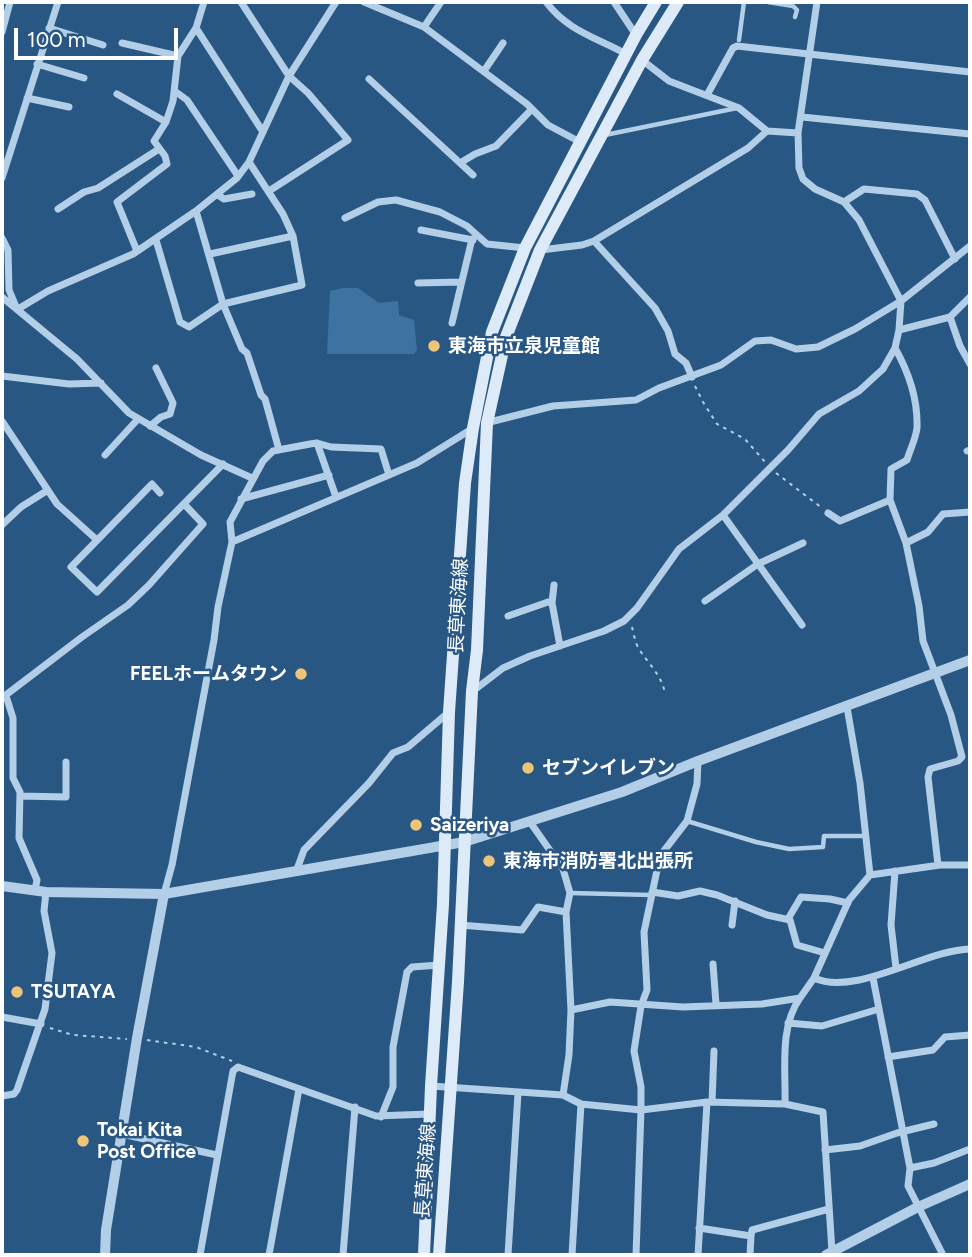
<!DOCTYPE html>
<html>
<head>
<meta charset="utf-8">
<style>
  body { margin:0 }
  #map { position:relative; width:972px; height:1257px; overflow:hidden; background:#295784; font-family:Figtree,sans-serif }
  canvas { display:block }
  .frame { position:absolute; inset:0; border:4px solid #fff; pointer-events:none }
  .scale { position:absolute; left:14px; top:28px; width:164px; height:32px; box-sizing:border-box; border:4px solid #fff; border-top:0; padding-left:9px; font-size:21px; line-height:24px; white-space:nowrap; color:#fff; -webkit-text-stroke:5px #295784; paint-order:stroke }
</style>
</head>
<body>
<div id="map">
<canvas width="972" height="1257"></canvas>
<div class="frame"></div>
<div class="scale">100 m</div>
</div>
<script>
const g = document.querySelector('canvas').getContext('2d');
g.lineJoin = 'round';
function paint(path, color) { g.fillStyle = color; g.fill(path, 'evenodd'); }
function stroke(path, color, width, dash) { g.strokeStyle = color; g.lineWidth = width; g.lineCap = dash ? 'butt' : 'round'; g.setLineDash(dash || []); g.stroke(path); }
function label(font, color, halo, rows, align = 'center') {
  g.font = font + ' Figtree,"Noto Sans JP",sans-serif'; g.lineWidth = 5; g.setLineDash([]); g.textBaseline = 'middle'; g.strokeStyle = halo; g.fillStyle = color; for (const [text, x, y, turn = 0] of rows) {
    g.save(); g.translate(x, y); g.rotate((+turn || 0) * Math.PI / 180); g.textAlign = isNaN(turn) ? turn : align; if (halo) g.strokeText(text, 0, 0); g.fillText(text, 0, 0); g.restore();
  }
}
const green = new Path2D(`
  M343,288H358L379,303L398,301L399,315L414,320L417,350L414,354H327L330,291Z`);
const path = new Path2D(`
  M695,386L703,402L717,424L745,439L765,462
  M776,473L822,508
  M632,627C634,634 635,643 639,649C649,665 661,674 665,693
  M50,1028L73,1035L127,1039
  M147,1040L196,1047L232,1061`);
const service = new Path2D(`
  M768,2L793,6L797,10L795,17
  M739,40L744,2
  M605,135L737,108
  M687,821L756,842L789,849L823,847L824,836H865
  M570,893L651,895`);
const minor = new Path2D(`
  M241,2L289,76L308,93L348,140L269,191
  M364,2L424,27L527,104L548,125L580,142
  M546,2C568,31 595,37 626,54
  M614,2L636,35
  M424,27L441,2
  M49,28L103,45
  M196,28L263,132
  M2,32L10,2
  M122,43L178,56
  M642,60L669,81L739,108L767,131L798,133
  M37,64L84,78
  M484,71L503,43
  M369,79L473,175
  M176,92L187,100L238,176
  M117,94L166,122
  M707,95L733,48L737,46L970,72
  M27,98L69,107
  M802,117L970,134
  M460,163L475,154L496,146L532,109
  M2,178L58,2
  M218,195L224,199L252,194
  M844,202L864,189L917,194L925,200L955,259
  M58,209L84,192L98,188L159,149
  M196,211L223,304L242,349L247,353L261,395L265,399L279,450
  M345,218L378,202L396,200L440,212L467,226L487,244L525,248
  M421,230L473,240
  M2,238L8,250L9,290L17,309
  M156,240L180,322L189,327L223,304L302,285L293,236L283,214L249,162
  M594,241L655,308L668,331L675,354L686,363L692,377
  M541,250L582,245L594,241L748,148L767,131
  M137,251L117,202L167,164L165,156L154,141L166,122L173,101L178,56L196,28L204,2
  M210,254L293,236
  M418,283L461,282
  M2,297L77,359L129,413L201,455L252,478
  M18,309L48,291L133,254L196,211L237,178L249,162L289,76L336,2
  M950,317L970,297
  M452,323L472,239
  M899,330L950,317L960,346L970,364
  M895,348C908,371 918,400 917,428C916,438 910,450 907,460L891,469L890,500L906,543L919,606L923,641L951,715L962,757L958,761L930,769L928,777L938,865
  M2,376L69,384L101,383
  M2,421L57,504L97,540
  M486,423L553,406L636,400L659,388L721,365L755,341L771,340L796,349L818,347L855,329L901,301L970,246
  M150,426L161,417L170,414L173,403L156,368
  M317,443L336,497
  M967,451L970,450
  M105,455L138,419
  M160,493L152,484L71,567L97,592L223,464
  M241,499L329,475
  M828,513L840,521L890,500
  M723,515L802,625
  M2,525L21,507L48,490
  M232,542L417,463L475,427
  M906,543L928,532L943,514L970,512
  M554,585L552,603L560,646
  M705,601L758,564L803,543
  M508,616L548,602L552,603
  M473,691L503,668L530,656L604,631L624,621L637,608L679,549L723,515L788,450L819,414L859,391L883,369L895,348L899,330L901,301L859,220L844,202L815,189L803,179L799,168L798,133L817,2
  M6,696L13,718V778L20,792L19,838L37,880L35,890
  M2,698L82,637L128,605L149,585L203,524L185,505
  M20,796L66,797V762
  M530,822L563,869L570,893L566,912L571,1010L569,1055L563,1095
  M895,871L891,925L896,968
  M296,872L304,850L369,783L393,753L408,747L449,712
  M870,875L940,865H970
  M652,892L678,896L700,891L717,895L767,915L790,920L797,945L825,953
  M164,894L172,865L214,640L218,607L232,542L230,522L263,461L273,451L310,444L317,443L331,447L381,449L389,475
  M788,919L801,897L830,899L848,903
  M460,925L522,930L538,907L566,912
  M732,925L735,901
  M713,964L716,1004
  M814,978C856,997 925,950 970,949
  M873,978L910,1168L908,1186L943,1255
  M571,1010L610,1002L683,1007L762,1004L800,998L814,978L849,900L870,875L860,783L847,707
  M2,1017L41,1024
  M788,1023L822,1026L879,1009
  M888,1057L933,1050L945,1037L970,1035
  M431,1086L563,1095L581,1104L641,1110L707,1102L785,1104L823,1112L832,1252
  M2,1096L14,1094L17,1090L45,1009L52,953L44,911L46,892
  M712,1102L714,1051
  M785,1104C786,1070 779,1027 800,998
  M381,1117L393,1087V1047L407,972L412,967L439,965
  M122,1134L217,1155
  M825,1150L860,1146L897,1133L934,1124
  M910,1168L934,1163L970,1149
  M699,1228L751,1236L750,1255
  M751,1236L752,1230L829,1209
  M200,1255L233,1071L238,1067L376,1116L429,1114
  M269,1255L299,1089
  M343,1255L355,1107
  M508,1255L518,1093
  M572,1255L581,1104
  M636,1255L641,1110V1087L634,1051L641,1006L647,990L644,932L660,856L687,821L697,784L698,761
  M698,1255L707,1102`);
const tertiary = new Path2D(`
  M2,886L46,892L164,894L464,842L622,792L698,761L970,660
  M105,1255L106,1230L137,1038L164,894
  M826,1255L918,1207L970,1184`);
const secondary = new Path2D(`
  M424,1255L431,1086L443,904L449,712L465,483L473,428L492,332L525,248L636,35L656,2
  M439,1255L458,982L472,691L477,650L487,423L506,337L540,250L642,60L678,2`);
const markers = [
  [434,346,7,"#eec47a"],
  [301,674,7,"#eec47a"],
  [528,768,7,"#eec47a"],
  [416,825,7,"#eec47a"],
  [489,861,7,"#eec47a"],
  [17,992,7,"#eec47a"],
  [83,1141,7,"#eec47a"]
];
const poiNames = [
  ["東海市立泉児童館",448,346],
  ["FEELホームタウン",287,674,"right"],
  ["セブンイレブン",542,768],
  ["Saizeriya",430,825],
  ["東海市消防署北出張所",503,861],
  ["TSUTAYA",31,992],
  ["Tokai Kita",97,1130],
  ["Post Office",97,1152]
];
const streetNames = [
  ["長草東海線",459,606,-87],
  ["長草東海線",426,1171,-86]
];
paint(green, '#3e72a1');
stroke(path, '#b3cee7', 2, [3.5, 5]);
stroke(service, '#b3cee7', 4.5);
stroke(minor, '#b3cee7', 7);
stroke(tertiary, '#b3cee7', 10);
stroke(secondary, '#ddeaf7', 12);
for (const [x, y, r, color] of markers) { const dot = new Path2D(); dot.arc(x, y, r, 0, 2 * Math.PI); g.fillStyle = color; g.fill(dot); stroke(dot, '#295784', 2.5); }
label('bold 19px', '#fff', '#295784', poiNames, 'left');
label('19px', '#fff', '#295784', streetNames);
</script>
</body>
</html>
